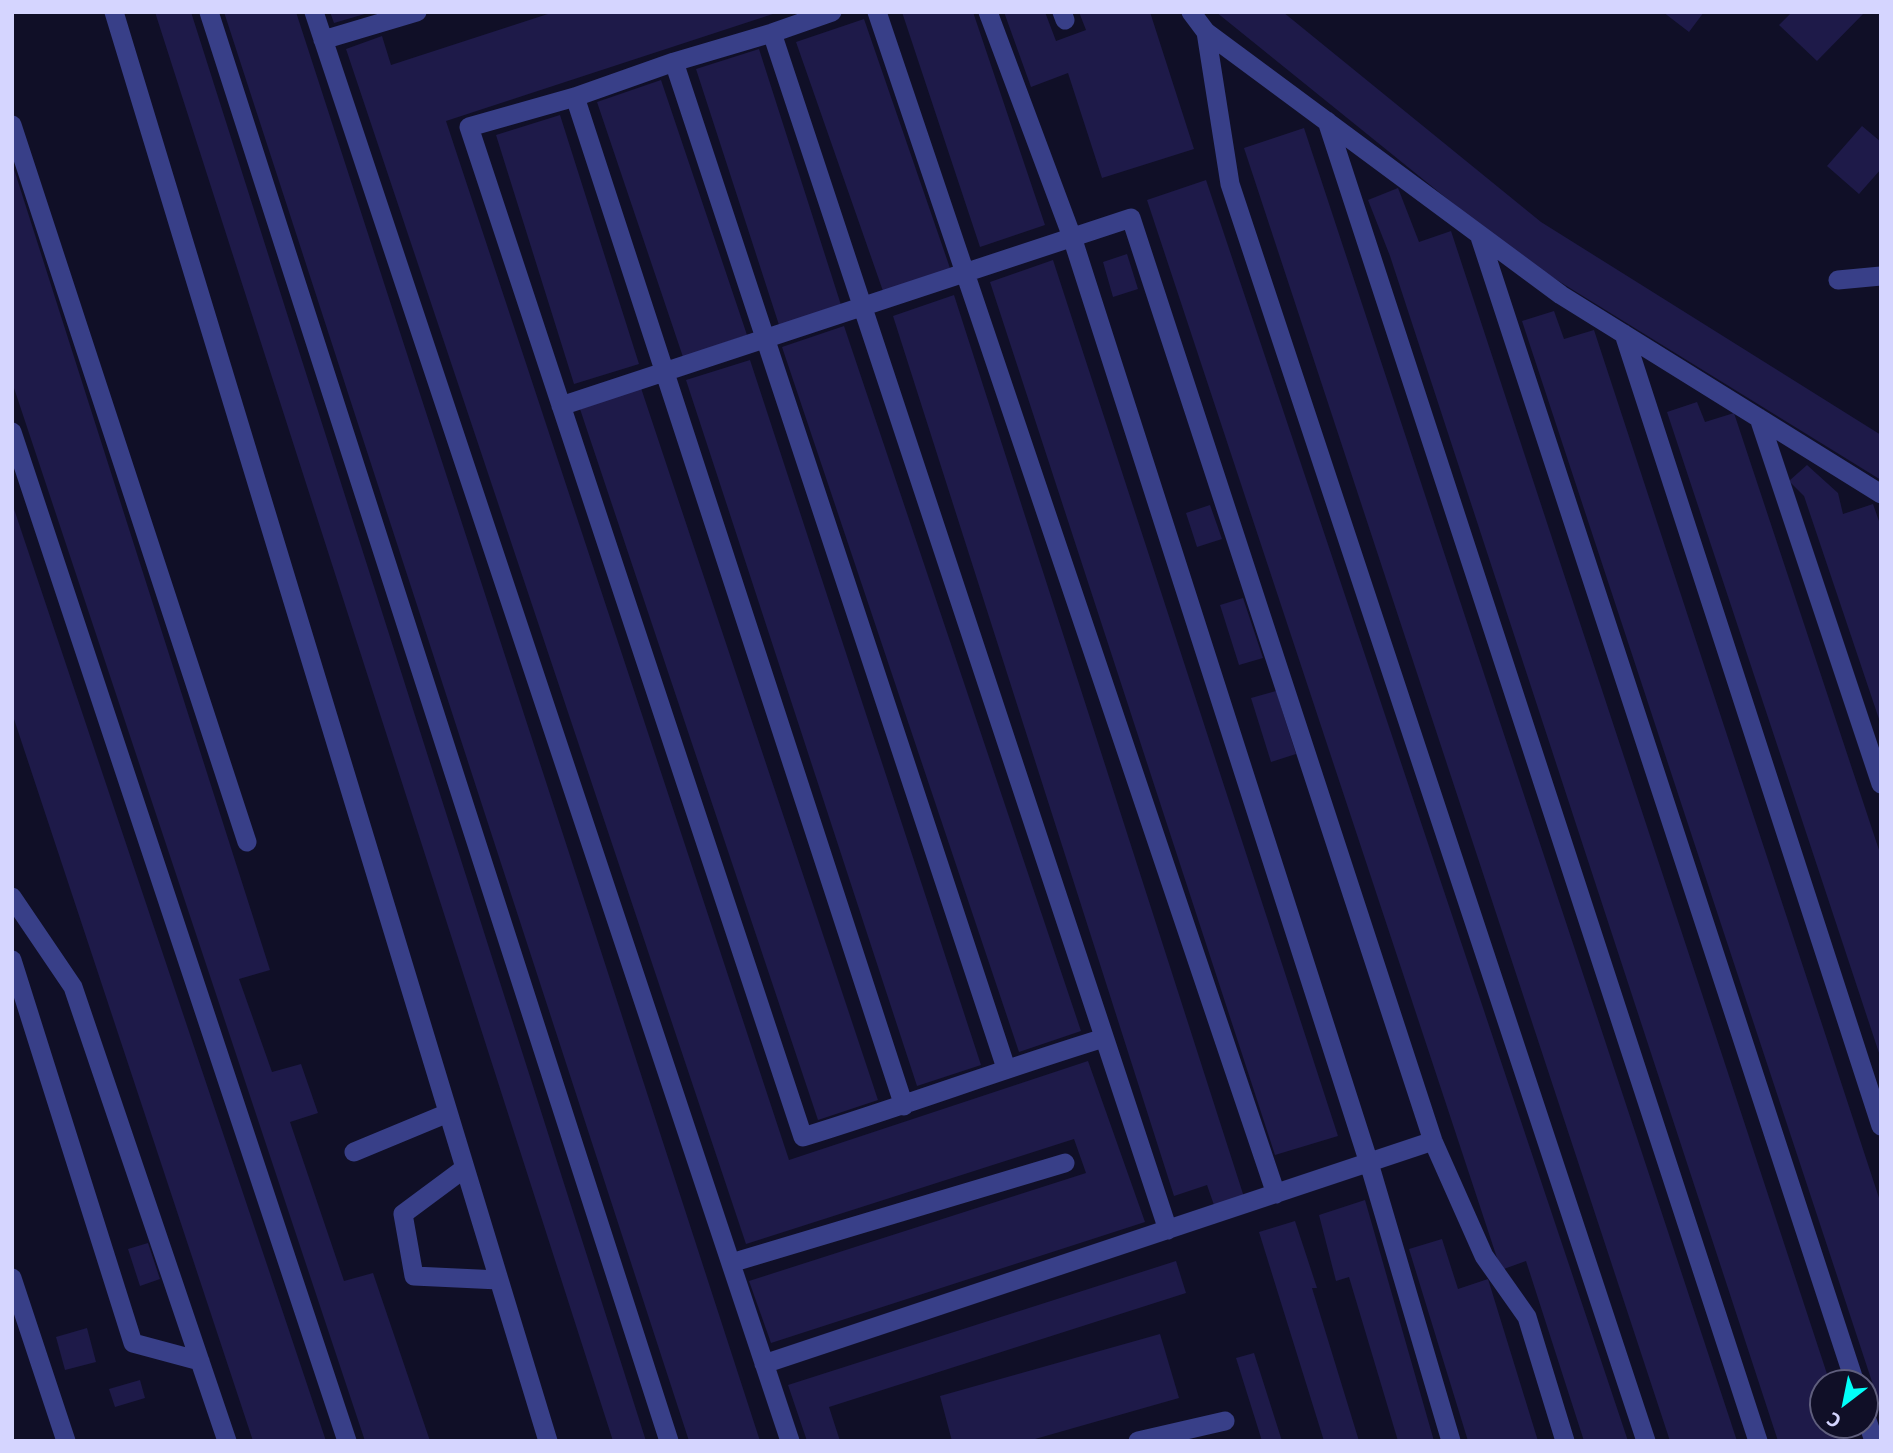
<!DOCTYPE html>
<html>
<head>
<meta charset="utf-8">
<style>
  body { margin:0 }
  #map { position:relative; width:1893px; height:1453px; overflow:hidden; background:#100f27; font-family:"Open Sans",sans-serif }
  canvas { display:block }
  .frame { position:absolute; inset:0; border:14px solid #d5d5ff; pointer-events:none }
  .north { position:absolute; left:1809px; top:1369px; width:70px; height:70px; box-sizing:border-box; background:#100f27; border:2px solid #5f5e7d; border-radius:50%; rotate:212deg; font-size:19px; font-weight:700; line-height:28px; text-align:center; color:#d5d5ff }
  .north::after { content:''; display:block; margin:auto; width:24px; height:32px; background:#01fff9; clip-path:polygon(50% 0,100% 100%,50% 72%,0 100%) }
</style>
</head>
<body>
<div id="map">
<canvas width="1893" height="1453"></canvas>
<div class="frame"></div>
<div class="north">С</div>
</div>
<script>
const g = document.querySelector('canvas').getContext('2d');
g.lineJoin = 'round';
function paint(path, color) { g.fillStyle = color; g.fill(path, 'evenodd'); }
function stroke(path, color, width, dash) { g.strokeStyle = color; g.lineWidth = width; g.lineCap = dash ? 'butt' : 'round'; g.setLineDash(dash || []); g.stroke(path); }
const building = new Path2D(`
  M155,12H191L646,1441H613Z
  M224,12H296L760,1441H689Z
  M330,12H368V13L334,23Z
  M554,12H779L446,121L789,1160L1088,1061L1145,1222L771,1343L749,1281L1086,1173L1074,1139L746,1244L346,49L382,36L391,65Z
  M902,12H973L1045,225L980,247Z
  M1004,12H1045L1056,41L1086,30L1079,12H1150L1194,149L1102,178L1068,73L1031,87Z
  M1216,12H1283L1541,222L1881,435V480L1518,256Z
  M1663,12H1704L1689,32Z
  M1792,12H1861L1863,14L1817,61L1779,25Z
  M864,19L951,271L884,294L796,42Z
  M759,49L841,305L779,325L696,69Z
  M661,80L747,335L683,357L597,102Z
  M560,115L639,364L574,384L496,135Z
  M1862,126L1881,142V169L1859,194L1827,166Z
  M1304,128L1737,1441H1670L1244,148Z
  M12,163L270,970L239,979L272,1072L301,1064L318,1113L290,1122L344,1281L373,1273L430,1441H365L12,382Z
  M1206,180L1628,1441H1584L1526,1261L1501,1270L1147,200Z
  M1398,188L1419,242L1451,231L1830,1383H1823V1425H1844L1849,1441H1778L1390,256L1368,200Z
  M1127,254L1138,289L1113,297L1103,262Z
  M1053,260L1338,1136L1275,1155L990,282Z
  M954,295L1244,1197L1215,1208L1207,1185L1174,1196L893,316Z
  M1554,311L1564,339L1594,330L1881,1204V1409L1522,321Z
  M844,326L1081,1031L1019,1052L782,347Z
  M750,360L981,1065L917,1086L686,380Z
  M641,388L878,1100L818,1120L580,409Z
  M1697,402L1705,422L1734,413L1881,856V1059L1667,412Z
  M1807,465L1838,493L1843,514L1873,504L1881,527V725L1804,496L1789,481Z
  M1210,505L1222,539L1197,547L1186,513Z
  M13,506L326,1441H253L12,713Z
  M1243,598L1263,658L1239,665L1220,605Z
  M1276,691L1296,754L1271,762L1251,698Z
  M1365,1200L1434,1441H1398L1349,1277L1336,1281L1319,1215Z
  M1295,1221L1317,1288H1312L1359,1441H1324L1259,1232Z
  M1442,1239L1458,1289L1488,1279L1538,1441H1468L1409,1249Z
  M148,1243L160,1279L140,1286L128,1249Z
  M1176,1261L1186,1293L829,1407L840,1441H807L788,1385Z
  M87,1328L96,1362L65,1370L56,1337Z
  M1160,1334L1179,1398L1028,1441H952L940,1396Z
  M1254,1353L1282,1441H1262L1236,1358Z
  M140,1380L145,1398L115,1407L109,1389Z`);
const service = new Path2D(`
  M114,12L548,1441
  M209,12L669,1441
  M314,12L790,1441
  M832,12L772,33L674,62L575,97L469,127L803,1137C904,1106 1003,1069 1104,1038
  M877,12L1276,1194
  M988,12L1072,237L1369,1163L1451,1441
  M1062,12L1065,20
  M1191,12L1206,32L1561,295L1881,494
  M1206,32L1230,184L1646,1441
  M772,33L1168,1230
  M323,40L417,12
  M674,62L1006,1068
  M575,97L904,1106
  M1327,121L1758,1441
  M12,125L247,842
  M1479,234L1855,1383
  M1838,280L1881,276
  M1624,334L1881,1126
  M561,406L1131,218L1433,1141L1484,1256L1527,1317L1565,1441
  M1759,418L1881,784
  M12,432L347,1441
  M12,897L73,987L227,1441
  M12,960L133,1343L200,1361
  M354,1152L448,1113
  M465,1168L403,1214L414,1276L499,1280
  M731,1263L1065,1163
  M12,1278L66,1441
  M764,1364L1433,1141
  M1865,1414L1874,1441
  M1138,1441L1225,1421`);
paint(building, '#1e1a49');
stroke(service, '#383f88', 19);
</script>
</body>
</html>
